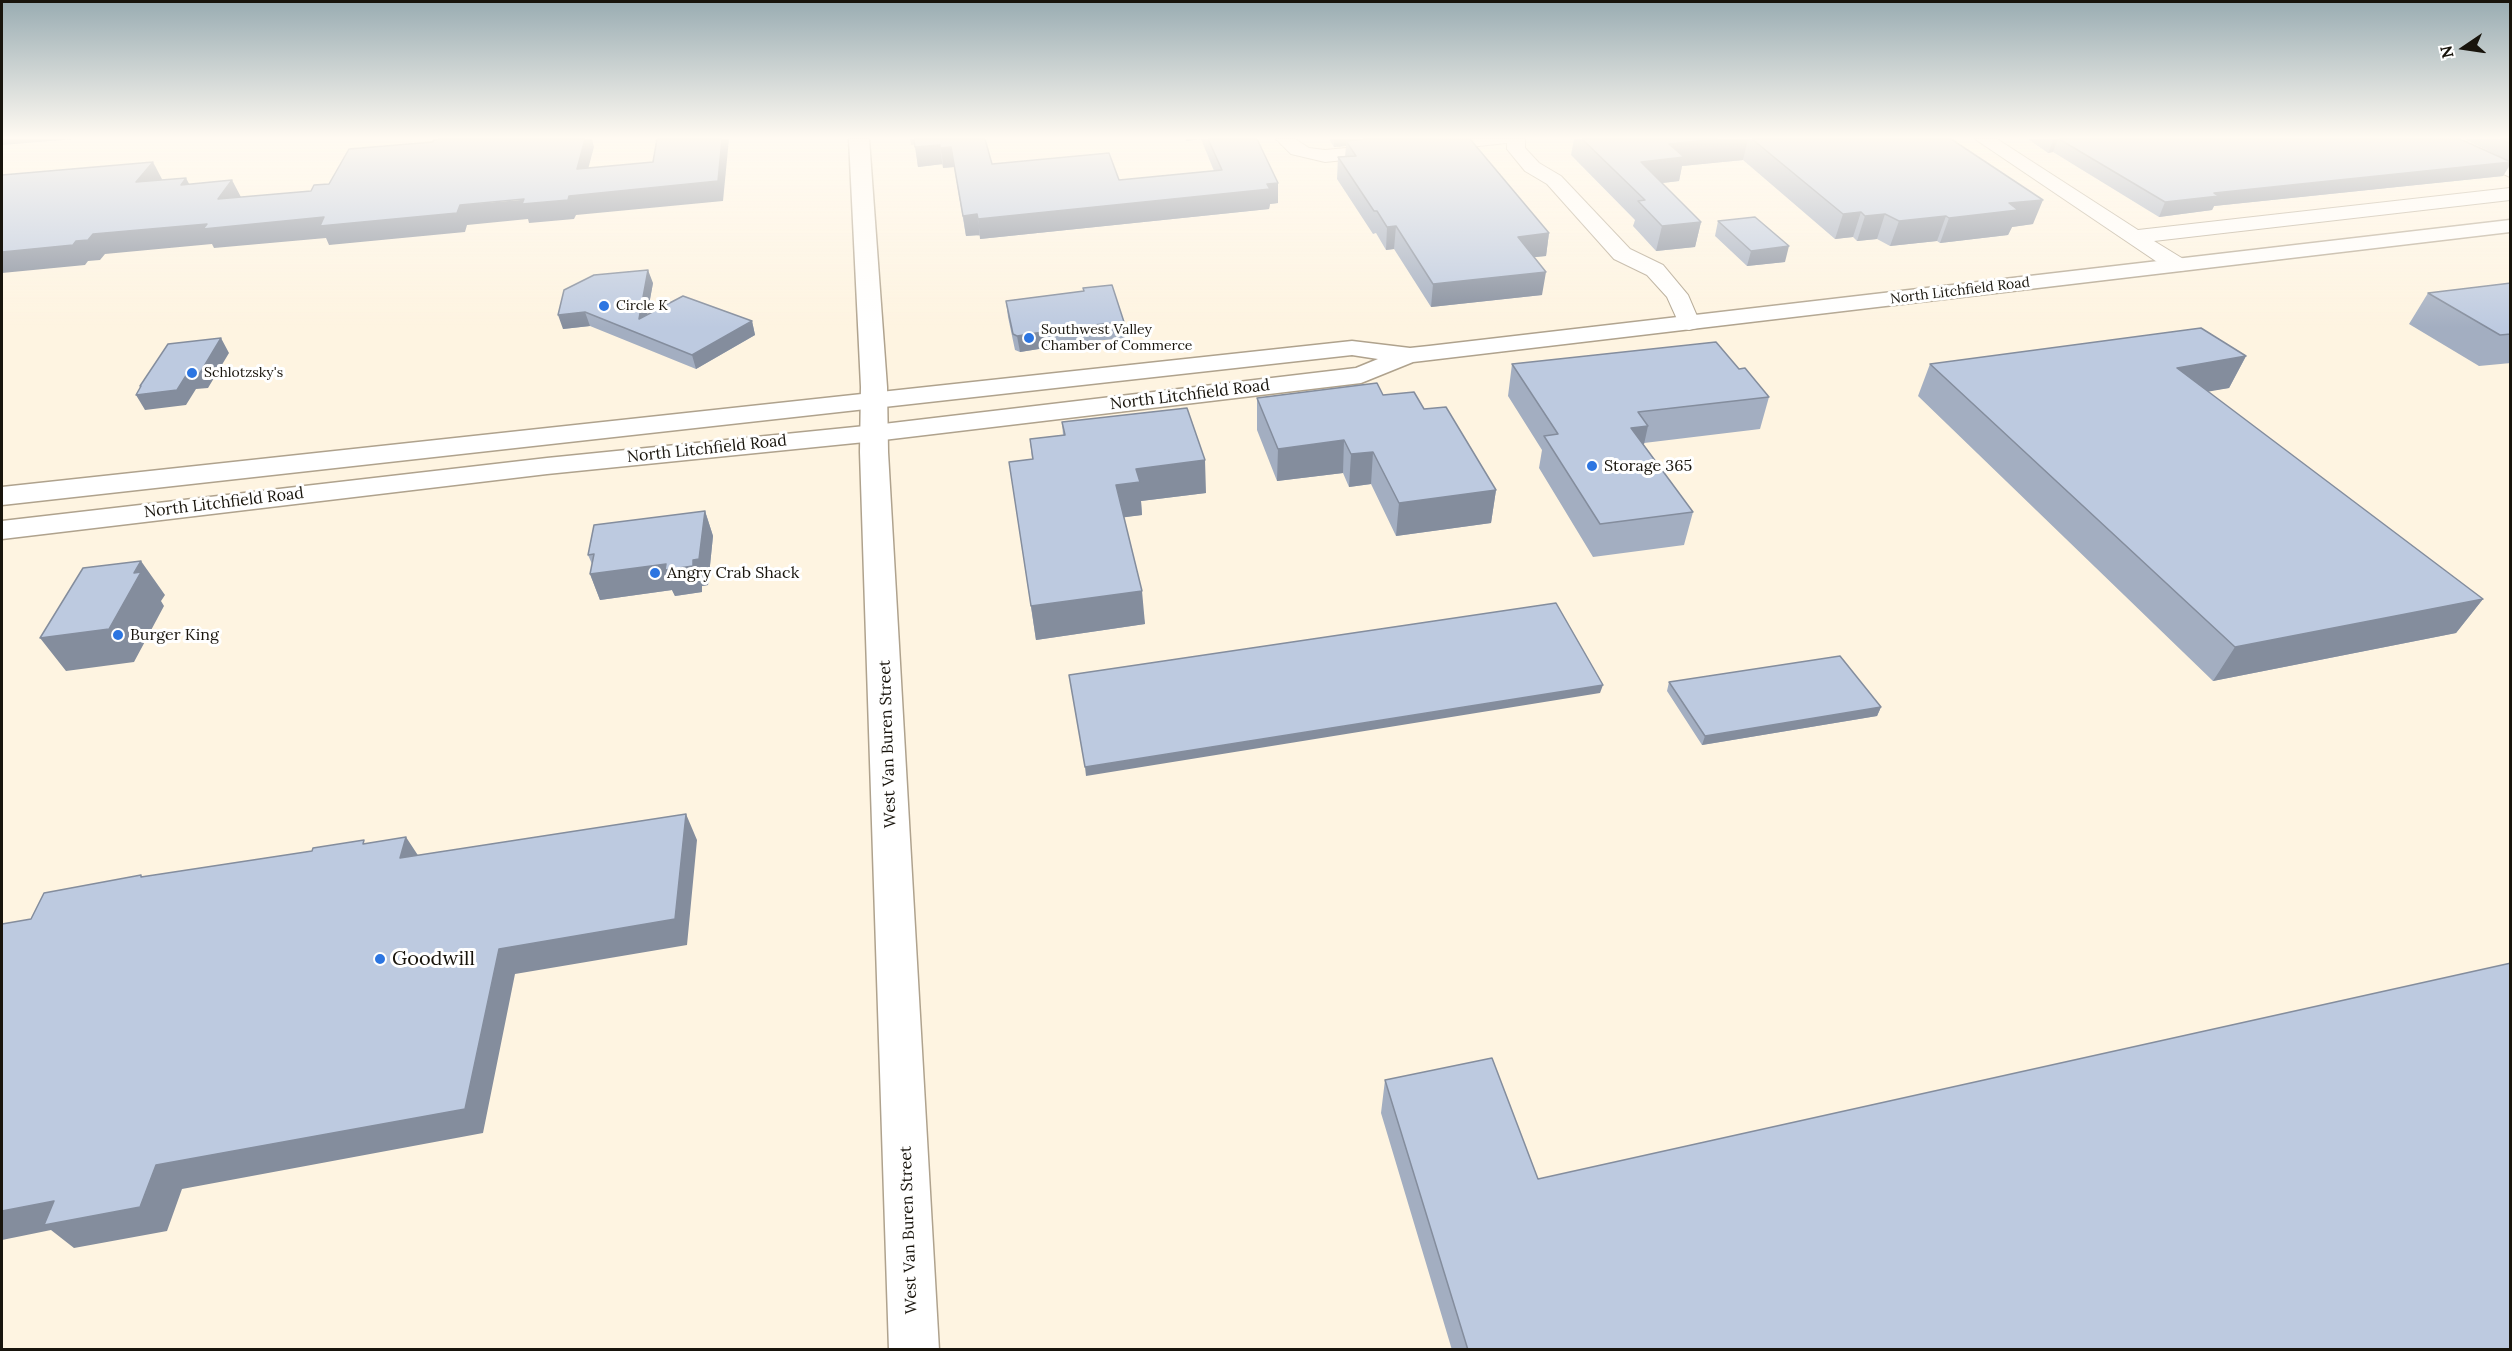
<!DOCTYPE html>
<html>
<head>
<meta charset="utf-8">
<style>
  body { margin:0 }
  #map { position:relative; width:2512px; height:1351px; overflow:hidden; background:#fef4e1; font-family:Lora,serif }
  canvas { display:block }
  .frame { position:absolute; inset:0; border:3px solid #18140c; pointer-events:none }
  .north { position:absolute; left:2434px; top:18px; width:60px; height:60px; -webkit-text-stroke:4px #fff; paint-order:stroke; rotate:257deg; font-size:16px; font-weight:700; line-height:24px; text-align:center; color:#18140c }
  .north::after { content:''; display:block; margin:auto; width:21px; height:27px; background:#18140c; clip-path:polygon(50% 0,100% 100%,50% 72%,0 100%) }
</style>
</head>
<body>
<div id="map">
<canvas width="2512" height="1351"></canvas>
<div class="frame"></div>
<div class="north">N</div>
</div>
<script>
const g = document.querySelector('canvas').getContext('2d');
g.lineJoin = 'round';
function stroke(path, color, width, dash) { g.strokeStyle = color; g.lineWidth = width; g.lineCap = dash ? 'butt' : 'round'; g.setLineDash(dash || []); g.stroke(path); }
function paint(path, color) { g.fillStyle = color; g.fill(path, 'evenodd'); }
function label(font, color, halo, rows, align = 'center') {
  g.font = font + ' Lora,serif'; g.lineWidth = 6; g.setLineDash([]); g.textBaseline = 'middle'; g.strokeStyle = halo; g.fillStyle = color; for (const [text, x, y, turn = 0] of rows) {
    g.save(); g.translate(x, y); g.rotate((+turn || 0) * Math.PI / 180); g.textAlign = isNaN(turn) ? turn : align; if (halo) g.strokeText(text, 0, 0); g.fillText(text, 0, 0); g.restore();
  }
}
const street = new Path2D(`
  M1276,139H1295L1309,148L1325,150L1441,139H1525V148L1539,163L1561,176L1630,249L1663,265L1688,295L1700,323L1697,328L1689,330L1681,328L1667,297L1647,275L1614,259L1547,184L1525,171L1507,149V143L1325,162L1291,154Z
  M1975,139H1997L2138,230L2510,188V200L2154,241L2185,260L2188,265L2185,270L2177,271L2169,270Z
  M2434,139H2458L2510,164V177L2436,143Z`);
const secondary = new Path2D(`
  M2510,220V232L1413,362L1361,383L875,441L547,474L2,539V521L547,458L875,425L1356,368L1378,359L1352,355L2,505V487L1352,341L1410,348L1429,346Z`);
const primary = new Path2D(`
  M849,139H869L887,387L888,452L939,1350H889L860,452L861,387Z`);
const wall = new Path2D(`
  M910,139H985L992,164L1119,180L1214,171L1201,139L1186,141L1185,139H1257L1278,203L1270,204L1269,209L980,239V235L966,236L954,167L943,168V164L918,167L915,144L911,145Z
  M1329,139H1470L1549,233L1546,256L1534,257L1542,295L1431,307L1394,249L1386,250L1376,233L1373,234L1337,179L1338,157H1345L1346,146L1334,147Z
  M1574,139H1951L2033,224L2012,227L2008,235L1940,243L1937,241L1890,246L1877,239L1857,241L1853,237L1835,239L1743,160L1682,166L1679,181L1662,183L1701,222L1695,247L1656,251L1633,226L1635,220L1571,155Z
  M2028,139H2460L2511,162V164L2503,176L2214,206L2212,210L2159,217L2053,152L2048,153Z
  M2464,139H2511V162Z
  M1718,221L1785,262L1747,266L1715,236Z
  M594,275L653,283L647,315L752,321L755,335L696,369L590,326L563,329Z
  M2511,283V363L2479,366L2409,324L2428,293Z
  M1083,288L1124,322L1125,338L1044,346L1045,348L1020,352L1015,350L1008,317L1006,301L1084,291Z
  M2246,356L2229,388L2207,391L2483,599L2456,633L2213,681L1918,396L1930,364Z
  M1512,364L1739,369L1769,397L1760,429L1644,443V445L1693,512L1684,545L1593,557L1539,468L1542,450L1508,396Z
  M1383,395L1496,490L1491,523L1396,536L1371,484L1349,487L1343,473L1277,481L1257,430V398Z
  M1062,422L1206,493L1141,501L1142,515L1124,517L1145,624L1036,640L1009,462L1032,459L1030,439L1063,435Z
  M705,511L713,536L708,585L702,586V592L675,596L672,590L600,600L590,574L592,564L588,555Z
  M1669,682L1881,707L1877,716L1702,745L1667,691Z
  M1385,1080L1538,1179L2511,1350H1452L1381,1113Z`);
const shadedWall = new Path2D(`
  M2,139H75L2,145Z
  M585,139H592L594,147L583,188L577,169Z
  M722,139H729L723,201L576,215L574,219L529,223L528,219L467,225L465,232L329,245L326,238L214,248L212,244L105,254L100,260L88,261L85,265L2,273V252L93,234L207,224L460,205L569,196Z
  M1186,139H1201L1186,141Z
  M1334,139H1422L1346,141V146L1334,147Z
  M1718,139H1748L1743,160L1682,166L1679,181L1637,186L1641,162L1669,144Z
  M2054,139H2058L2053,152L2048,153Z
  M940,145L943,164L918,167L915,147Z
  M951,147L954,167L943,168L940,148Z
  M153,162L163,181L136,182Z
  M2511,162L2503,176L2214,206L2212,210L2159,217L2165,202L2214,193Z
  M186,178L196,197L181,185Z
  M232,180L242,199H218Z
  M1278,183V203L1270,204L1269,209L980,239L978,219Z
  M2043,200L2033,224L2012,227L2008,235L1940,243L1949,218L2009,203Z
  M1861,212L1853,237L1835,239L1843,214Z
  M977,214L980,235L966,236L963,216Z
  M1885,214L1877,239L1857,241L1865,216Z
  M1946,216L1937,241L1890,246L1899,221Z
  M1701,222L1695,247L1656,251L1662,226Z
  M1396,226L1394,249L1386,250L1387,227Z
  M1549,233L1546,256L1515,259L1518,237Z
  M1789,246L1785,262L1747,266L1751,251Z
  M648,270L653,283L644,332L639,319Z
  M1546,272L1542,295L1431,307L1433,284Z
  M585,312L590,326L563,329L558,315Z
  M752,321L755,335L696,369L692,355Z
  M1043,332L1045,348L1020,352L1017,336Z
  M221,338L229,353L208,388L196,389L186,405L145,410L136,395L144,394L140,386L187,374Z
  M2246,356L2229,388L2161,400L2177,368Z
  M1648,426L1641,458L1631,428Z
  M1344,440L1343,473L1277,481L1278,449Z
  M1373,452L1371,484L1349,487L1351,454Z
  M1205,460L1206,493L1141,501L1142,515L1119,518L1116,485L1136,469Z
  M1496,490L1491,523L1396,536L1399,503Z
  M705,511L713,536L708,585L702,586V592L675,596L672,590L600,600L590,574L693,560Z
  M141,561L165,595L161,601L164,606L134,662L66,671L40,638L134,573Z
  M1142,591L1145,624L1036,640L1031,606Z
  M2483,599L2456,633L2213,681L2235,647Z
  M1603,685L1600,693L1086,776L1085,767Z
  M1881,707L1877,716L1702,745L1705,736Z
  M686,814L697,840L687,945L515,974L483,1133L182,1189L167,1231L74,1248L51,1230L2,1240V1211L156,1165L499,949Z
  M406,837L423,863L400,858Z`);
const building = new Path2D(`
  M439,139H585L577,169L653,162L657,139H722L718,181L569,196L568,200L522,204L524,199L460,205L457,213L320,226L324,217L203,229L207,224L93,234L88,240L76,241L73,245L2,252V175L153,162L136,182L186,178L181,185L232,180L218,199L311,191L314,185L329,184L349,149L433,142L434,140Z
  M914,139H985L992,164L1109,153L1119,180L1222,170L1208,139H1257L1278,183L1267,184L1270,189L978,219L977,214L963,216L951,147L940,148V145L915,147Z
  M1366,139H1470L1549,233L1518,237L1546,272L1433,284L1396,226L1387,227L1377,211H1374L1338,157L1356,156L1346,141Z
  M1582,139H1718L1669,144L1684,157L1641,162L1701,222L1662,226L1638,201L1645,200Z
  M1752,139H1951L2043,200L2009,203L2018,210L1949,218L1946,216L1899,221L1885,214L1865,216L1861,212L1843,214Z
  M2059,139H2460L2511,162L2214,193L2219,196L2165,202Z
  M2500,139H2511V144Z
  M1755,217L1789,246L1751,251L1718,221Z
  M648,270L639,319L683,296L752,321L692,355L585,312L558,315L564,290L594,275Z
  M2511,283V334L2500,335L2428,293Z
  M1112,285L1124,322L1042,330L1043,332L1017,336L1013,334L1006,301L1084,291L1083,288Z
  M2201,328L2246,356L2177,368L2483,599L2235,647L1930,364Z
  M221,338L200,373L187,374L177,390L136,395L141,386H140L168,344Z
  M1716,342L1739,369L1745,368L1769,397L1638,412L1648,426L1631,428L1693,512L1600,524L1544,436L1558,434L1512,364Z
  M1377,383L1383,395L1414,392L1424,409L1446,407L1496,490L1399,503L1373,452L1351,454L1344,440L1278,449L1257,398Z
  M1187,408L1205,460L1136,469L1140,482L1116,485L1142,591L1031,606L1009,462L1033,459L1030,439L1065,435L1062,422Z
  M705,511L699,559L693,560V566L665,570L666,564L590,574L594,554L588,555L594,525Z
  M141,561L134,573L141,572L109,629L40,638L83,568Z
  M1556,603L1603,685L1085,767L1069,675Z
  M1840,656L1881,707L1705,736L1669,682Z
  M686,814L675,919L499,949L465,1109L156,1165L140,1207L44,1225L54,1201L2,1211V924L31,919L44,893L141,875V877L312,851L313,848L364,840L363,844L406,837L400,858Z
  M2511,963V1350H1468L1385,1080L1492,1058L1538,1179Z`);
const markers = [
  [604,306,6,"#2c75e1"],
  [1029,338,6,"#2c75e1"],
  [192,373,6,"#2c75e1"],
  [1592,466,6,"#2c75e1"],
  [655,573,6,"#2c75e1"],
  [118,635,6,"#2c75e1"],
  [380,959,6,"#2c75e1"]
];
const farStreetnames = [
  ["North Litchfield Road",1960,291,-7]
];
const farPoinames = [
  ["Circle K",616,306],
  ["Southwest Valley",1041,330],
  ["Chamber of Commerce",1041,346],
  ["Schlotzsky's",204,373]
];
const streetNames = [
  ["North Litchfield Road",1190,395,-7],
  ["North Litchfield Road",707,449,-6],
  ["North Litchfield Road",224,503,-7],
  ["West Van Buren Street",888,744,-92],
  ["West Van Buren Street",909,1230,-92]
];
const poiNames = [
  ["Storage 365",1604,466],
  ["Angry Crab Shack",667,573],
  ["Burger King",130,635]
];
const nearPoinames = [
  ["Goodwill",392,959]
];
stroke(street, '#afa28d', 2);
stroke(secondary, '#afa28d', 3);
stroke(primary, '#afa28d', 3);
paint(street, '#fff');
paint(secondary, '#fff');
paint(primary, '#fff');
paint(wall, '#a3aec1');
paint(shadedWall, '#848d9d');
paint(building, '#bdcae0');
stroke(building, '#848d9d', 1.5);
const sky = g.createLinearGradient(0, 0, 0, 328);
sky.addColorStop(0, '#99acb2');
sky.addColorStop(0.42, '#fffaf2');
sky.addColorStop(1, '#fffaf200');
g.fillStyle = sky;
g.fillRect(0, 0, 2512, 328);
for (const [x, y, r, color] of markers) { const dot = new Path2D(); dot.arc(x, y, r, 0, 2 * Math.PI); g.fillStyle = color; g.fill(dot); stroke(dot, '#fff', 2); }
label('14px', '#18140c', '#fff', farStreetnames);
label('14px', '#18140c', '#fff', farPoinames, 'left');
label('16px', '#18140c', '#fff', streetNames);
label('16px', '#18140c', '#fff', poiNames, 'left');
label('20px', '#18140c', '#fff', nearPoinames, 'left');
</script>
</body>
</html>
